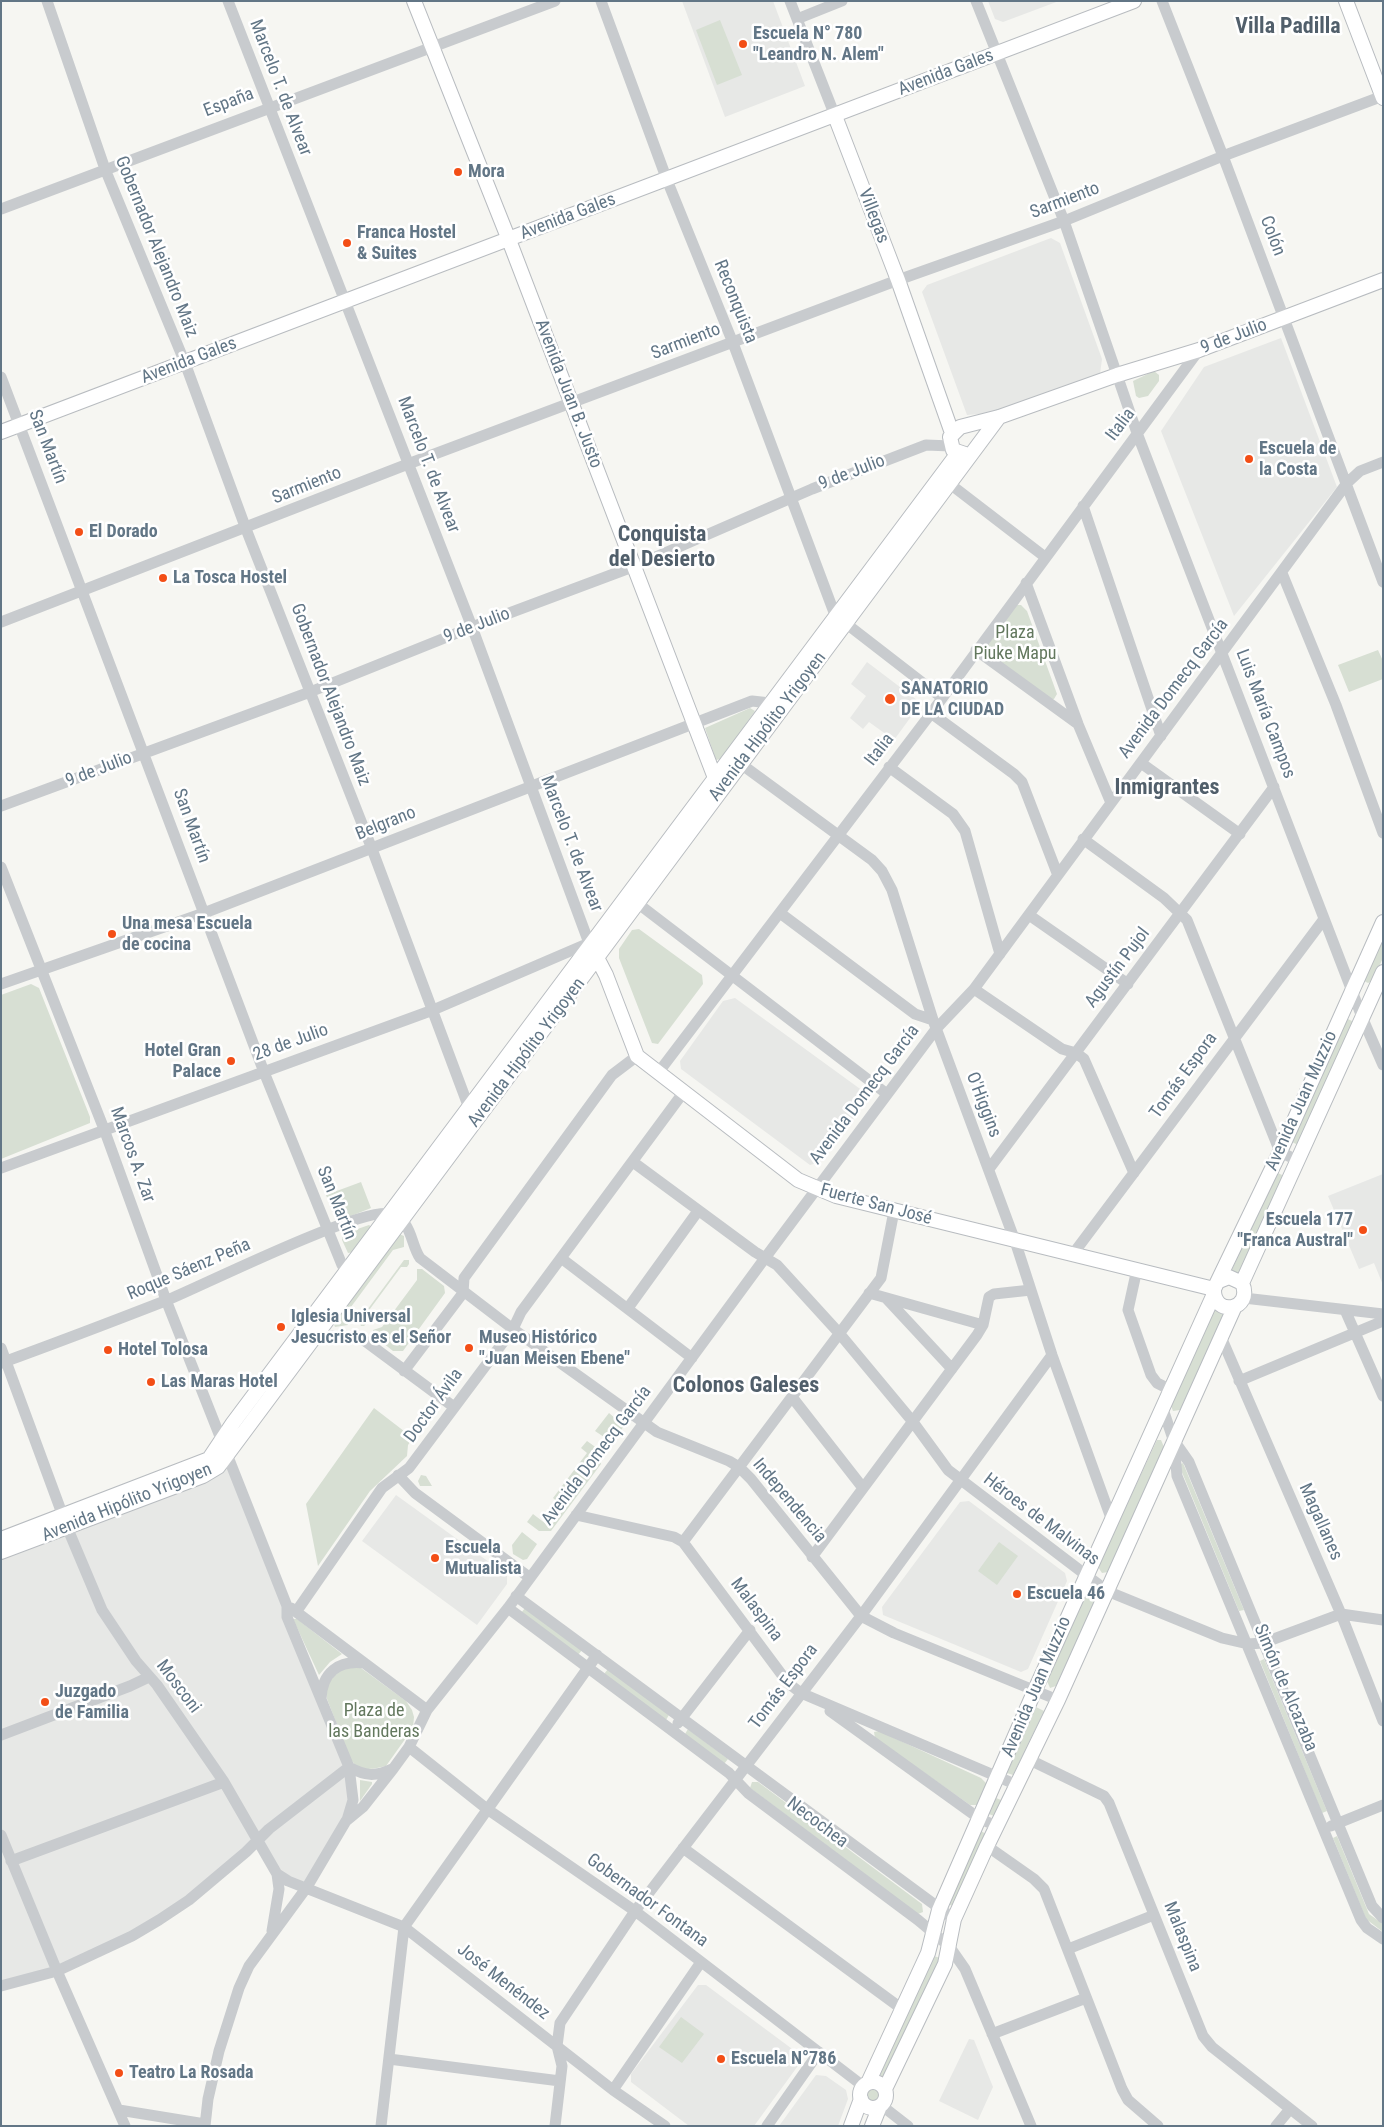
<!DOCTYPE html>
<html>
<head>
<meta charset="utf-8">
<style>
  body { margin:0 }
  #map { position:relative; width:1384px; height:2127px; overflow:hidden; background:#f6f6f2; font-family:"Roboto Condensed",sans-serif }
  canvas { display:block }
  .frame { position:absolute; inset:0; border:2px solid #627686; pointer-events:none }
</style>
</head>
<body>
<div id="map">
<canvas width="1384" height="2127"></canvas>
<div class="frame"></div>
</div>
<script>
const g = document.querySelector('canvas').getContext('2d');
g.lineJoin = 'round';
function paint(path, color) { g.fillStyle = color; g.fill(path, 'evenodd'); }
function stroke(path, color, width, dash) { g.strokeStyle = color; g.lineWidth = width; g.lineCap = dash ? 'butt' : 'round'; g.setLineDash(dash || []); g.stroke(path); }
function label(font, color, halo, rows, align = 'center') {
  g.font = font + ' "Roboto Condensed",sans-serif'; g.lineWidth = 5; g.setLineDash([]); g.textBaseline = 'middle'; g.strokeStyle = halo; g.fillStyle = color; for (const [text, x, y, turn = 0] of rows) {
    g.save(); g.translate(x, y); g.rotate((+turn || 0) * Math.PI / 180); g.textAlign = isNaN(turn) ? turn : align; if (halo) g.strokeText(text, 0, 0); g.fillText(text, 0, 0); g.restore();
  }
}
const built = new Path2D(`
  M682,1H773L805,86L725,117Z
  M988,1H1059L1003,22L995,19Z
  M1051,238L1060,243L1102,359L1100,374L993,413L967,415L922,292L927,285Z
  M1281,338L1337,487L1234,616L1161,431L1204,367Z
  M867,662L921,703L894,740L869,722L863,729L850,718L866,696L851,684Z
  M735,998L863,1091L866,1102L820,1162L810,1165L681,1069L680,1061L723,1001Z
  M1383,1174V1285L1374,1263L1359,1269L1328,1196Z
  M227,1455L349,1767L353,1800L307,1887L288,1881L259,1839L189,1900L57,1971L1,1984V1552Z
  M396,1495L507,1575V1584L477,1625L362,1541Z
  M969,1501L1065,1573L1067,1581L1028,1669L1021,1672L883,1615L882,1607L960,1502Z
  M698,1985H706L799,2054L800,2063L754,2126H689L631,2082V2074Z
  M969,2039L974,2040L993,2087L978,2120L939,2101Z
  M816,2075L826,2076L846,2090L848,2099L838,2126H779Z`);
const green = new Path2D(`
  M720,20L742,75L717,85L696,30Z
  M1154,371L1159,375V381L1148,396L1139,398L1136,396L1133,381Z
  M1013,605H1021L1027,611L1057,694L1054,699H1048L987,653L985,646Z
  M1378,650L1383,661V679L1349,692L1338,665Z
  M750,708L755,711L753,714L721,759L716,760L705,728Z
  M639,929L702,975L703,984L658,1044L652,1043L619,958V949L632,930Z
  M1383,933V958L1372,981L1368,983L1364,981Z
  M31,984L39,988L90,1117V1123L1,1159V995Z
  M1346,1018L1352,1021V1026L1299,1143L1296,1144L1292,1142Z
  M1278,1173L1282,1175V1180L1240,1276L1231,1272L1274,1174Z
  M361,1182L371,1208L341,1220L334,1215L326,1195Z
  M369,1225L372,1227L354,1252L348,1253L342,1240L343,1234Z
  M399,1234L404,1236V1247L393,1250L348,1311V1325L335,1327L333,1322Z
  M404,1260H409V1264L407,1267H401L364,1317L367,1323L364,1326H361L359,1321Z
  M417,1269H422L444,1286L445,1293L403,1351H393L373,1335V1330L382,1327L417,1280Z
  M1216,1307L1225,1311L1180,1410L1173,1411L1171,1406Z
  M374,1408L413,1438L408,1445L407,1456L370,1491L318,1566L306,1504Z
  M609,1413L624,1426L614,1440L610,1441L595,1431Z
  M1157,1440H1161L1164,1447L1108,1572L1102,1573L1098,1567Z
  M587,1441L601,1451V1464L551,1531H539L527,1522L533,1514L550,1527L565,1508L553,1498L587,1453L581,1448Z
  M1183,1463L1244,1610L1239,1611L1179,1465Z
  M421,1475L426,1476L432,1486H420L418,1481Z
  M522,1532L537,1544L527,1559L523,1560L513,1554L512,1545Z
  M999,1542L1018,1556L997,1585L978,1571Z
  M1090,1590L1094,1591L1097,1596L1056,1686L1050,1688L1047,1681L1087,1592Z
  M525,1608L582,1650L578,1655L521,1613Z
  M293,1619H297L342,1654L330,1662L319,1675Z
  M1264,1659L1327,1811L1322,1813L1260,1661Z
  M343,1668H361L406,1701L412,1710L414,1717L413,1728L386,1766C373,1769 360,1773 351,1760L327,1699C325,1683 332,1678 343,1668Z
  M608,1669L669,1715L666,1720L604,1674Z
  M1036,1707L1044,1711L1013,1775L1007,1773Z
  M688,1729L728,1759L724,1764L685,1734Z
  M879,1731L981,1778L988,1785L980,1805H970L875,1738L874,1732Z
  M360,1780L372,1782V1784L360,1801Z
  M752,1782H758L922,1904L923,1912L918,1914L750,1788Z
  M996,1798L1001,1800L994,1816L989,1814Z
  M981,1831L986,1834L953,1906L947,1904Z
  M1337,1836L1369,1914L1383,1924V1932L1366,1919L1333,1838Z
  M934,1956L940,1958L882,2082L876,2080Z
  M681,2017L704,2034L682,2063L659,2047Z
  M865 2094a8 8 0 1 1 16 0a8 8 0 1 1-16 0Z`);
const minor = new Path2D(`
  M47,1L105,169L185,363L246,529L372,849L469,1108L474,1112
  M601,1L667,180L733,343L835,615L941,697
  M790,1L835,116
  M976,1L1064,221L1137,433L1362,1017L1383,1065
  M1162,1L1223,156L1383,582
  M797,19L842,1
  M1,209L555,1
  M1,377L264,1072L342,1265L354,1274
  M950,484L1045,557
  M1083,506L1161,736
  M1282,573L1336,705L1383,833
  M1026,583L1078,724L1111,803
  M1,622L408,464L898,280L1064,221L1223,156L1383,96
  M976,650L1078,724
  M931,713L1014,774L1022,782L1057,873
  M1141,763L1240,834
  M741,764L872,860L882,871L892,890L933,1020L1015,1241L1052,1355L1111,1518
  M889,767L953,814L965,831L1000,954
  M1,806L310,692L472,627L635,566L812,489L926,445L951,446
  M1083,839L1164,898L1187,920L1280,1152L1297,1160
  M1,867L104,1129L166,1300L287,1606V1617L349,1767L353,1800L347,1820
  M632,899L887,1094
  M780,913L915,1014L933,1020
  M1029,915L1128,984
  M1,984L204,913L752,701L770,703L776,708
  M974,989L1062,1049L1076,1053L1084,1059L1134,1173
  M658,1073L929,716L1199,350
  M633,1162L755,1252L777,1265L839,1333L913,1422L948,1470L1107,1591L1222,1638L1248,1644L1263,1643L1341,1614L1383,1620
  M1,1168L433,1010L589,943L472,627L228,1
  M989,1169L1274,787
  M1073,1254L1324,919
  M561,1258L692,1358
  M1137,1269L1128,1310L1151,1375L1157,1383L1171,1390
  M869,1293L983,1325
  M886,1298L952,1369
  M1244,1298L1383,1314
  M628,1308L698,1211
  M1345,1310L1383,1396
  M313,1330L317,1334L328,1336L361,1338L454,1407
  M1221,1337L1341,1614L1383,1721
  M1,1348L67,1527L102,1610L136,1661L157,1685L224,1782L277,1874L279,1889L272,1931
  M1,1363C56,1343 111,1322 165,1301C202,1286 362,1206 390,1214C412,1219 410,1243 420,1258L513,1329L657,1432L729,1461L739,1467L751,1479L861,1616L894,1633L1058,1700
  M404,1371L463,1293L464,1278L612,1075L637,1056
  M1239,1381L1383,1321
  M792,1397L863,1488
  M1163,1409L1174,1442L1177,1476L1361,1920L1367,1928L1383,1939
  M1175,1442L1189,1462L1372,1906L1383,1918
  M398,1475L415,1493L529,1577
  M576,1515L674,1537L683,1542L788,1683L801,1693L1017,1785
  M683,1542L881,1278L894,1211
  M812,1557L977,1335L983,1325L989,1297L994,1294L1031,1290
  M516,1596L954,1919
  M291,1608L427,1710
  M508,1608L729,1773L748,1793L918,1920L949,1946L965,1969L1031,2126
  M296,1612L382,1488L409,1468L513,1329L521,1312L683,1093
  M321,1699C322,1673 338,1660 364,1663
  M830,1711L980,1819L997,1826
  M678,1723L750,1630
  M1,1735L130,1686L149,1677
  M409,1747L487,1809L635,1911L863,2086
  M1030,1760L1104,1796L1109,1803L1203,2036L1212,2047L1312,2126
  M349,1767C365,1776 375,1777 392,1769
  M1331,1826L1383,1805
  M1,1835L57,1971L125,2126
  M987,1846L1034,1879L1044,1889L1122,2089L1128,2100L1158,2126
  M683,1848L902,2009
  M11,1861L224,1782
  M277,1874L288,1881L404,1927L613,2090L665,2126
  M1068,1949L1154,1915
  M1,1986L57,1971L132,1936L159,1920L189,1900L246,1852L269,1829L349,1767
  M992,2034L1086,1998
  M389,2059L560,2081
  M613,2090L701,1962
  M881,2105L908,2126
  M119,2110L205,2124
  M205,2126L208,2099L219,2051L239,1988L249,1966L307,1887L346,1821L363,1807L393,1769L409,1747L427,1710L508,1608L765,1258L936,1029L974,989L1347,483L1360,471L1383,462
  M381,2126L404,1927L597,1655
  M555,2126L562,2066L557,2046L560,2023L635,1911L861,1616L1052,1355
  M767,2126L819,2052
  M1276,2126L1290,2109`);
const major = new Path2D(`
  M414,1L509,240L715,778L719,782
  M1346,1L1383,98
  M835,116L898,280L952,433
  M1,432L1134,1
  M965,454L953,450L950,437L960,427L999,417L1117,375L1199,350L1383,280
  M594,952L606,975L637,1056L798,1180L836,1196L1214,1289
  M1219,1281L1229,1277L1242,1283C1254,1310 1213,1318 1214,1289L1280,1152L1383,922
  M1242,1283L1383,972
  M1,1539L209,1459L233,1423L958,453
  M1,1552L203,1476L218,1467L999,417
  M860 2095a13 13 0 1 1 26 0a13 13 0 1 1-26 0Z
  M868,2083L928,1953L939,1910L1035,1690L1214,1294
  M885,2089L945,1964L954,1919L987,1846L1058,1700L1235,1306
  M851,2126L861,2099
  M872,2126L880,2106`);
const markers = [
  [743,44,5,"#f34e16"],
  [458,172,5,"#f34e16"],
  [347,243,5,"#f34e16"],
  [1249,459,5,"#f34e16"],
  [79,532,5,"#f34e16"],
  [163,578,5,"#f34e16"],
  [890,699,6,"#f34e16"],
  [112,934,5,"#f34e16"],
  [231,1061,5,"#f34e16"],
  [1363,1230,5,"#f34e16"],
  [281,1327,5,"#f34e16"],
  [469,1348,5,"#f34e16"],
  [108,1350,5,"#f34e16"],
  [151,1382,5,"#f34e16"],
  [435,1558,5,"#f34e16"],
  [1017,1594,5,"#f34e16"],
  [45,1702,5,"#f34e16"],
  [721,2059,5,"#f34e16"],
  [119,2073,5,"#f34e16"]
];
const poiNames = [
  ["Escuela N° 780",753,34],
  ["\"Leandro N. Alem\"",753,55],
  ["Mora",468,172],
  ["Franca Hostel",357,233],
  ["& Suites",357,254],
  ["Escuela de",1259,449],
  ["la Costa",1259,470],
  ["El Dorado",89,532],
  ["La Tosca Hostel",173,578],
  ["SANATORIO",901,689],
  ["DE LA CIUDAD",901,710],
  ["Una mesa Escuela",122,924],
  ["de cocina",122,945],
  ["Hotel Gran",221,1051,"right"],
  ["Palace",221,1072,"right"],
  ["Escuela 177",1353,1220,"right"],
  ["\"Franca Austral\"",1353,1241,"right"],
  ["Iglesia Universal",291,1317],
  ["Jesucristo es el Señor",291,1338],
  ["Museo Histórico",479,1338],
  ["\"Juan Meisen Ebene\"",479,1359],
  ["Hotel Tolosa",118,1350],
  ["Las Maras Hotel",161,1382],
  ["Escuela",445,1548],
  ["Mutualista",445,1569],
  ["Escuela 46",1027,1594],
  ["Juzgado",55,1692],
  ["de Familia",55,1713],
  ["Escuela N°786",731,2059],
  ["Teatro La Rosada",129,2073]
];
const streetNames = [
  ["Avenida Gales",946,73,-21],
  ["Marcelo T. de Alvear",280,88,69],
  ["España",229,103,-21],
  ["Sarmiento",1065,201,-21],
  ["Villegas",873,216,69],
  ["Avenida Gales",568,217,-21],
  ["Colón",1272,236,69],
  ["Gobernador Alejandro Maiz",156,247,68],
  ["Reconquista",735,302,68],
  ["9 de Julio",1234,337,-21],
  ["Sarmiento",686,342,-21],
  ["Avenida Gales",189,361,-21],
  ["Avenida Juan B. Justo",568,394,69],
  ["Italia",1121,425,-53],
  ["San Martín",47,447,69],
  ["Marcelo T. de Alvear",428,465,69],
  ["9 de Julio",852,473,-21],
  ["Sarmiento",307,486,-22],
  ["9 de Julio",477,626,-21],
  ["Avenida Domecq García",1174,689,-53],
  ["Gobernador Alejandro Maiz",330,695,69],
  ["Luis María Campos",1265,714,69],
  ["Avenida Hipólito Yrigoyen",768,727,-53],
  ["Italia",880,750,-52],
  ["9 de Julio",99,770,-21],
  ["Belgrano",386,824,-22],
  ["San Martín",191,826,70],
  ["Marcelo T. de Alvear",571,844,69],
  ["Agustín Pujol",1118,968,-53],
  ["28 de Julio",291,1043,-20],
  ["Avenida Hipólito Yrigoyen",527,1053,-53],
  ["Tomás Espora",1184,1076,-54],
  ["Avenida Domecq García",865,1095,-53],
  ["Avenida Juan Muzzio",1302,1101,-66],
  ["O'Higgins",983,1105,69],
  ["Marcos A. Zar",132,1155,70],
  ["San Martín",336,1203,68],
  ["Fuerte San José",876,1205,15],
  ["Roque Sáenz Peña",189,1270,-23],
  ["Doctor Ávila",434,1406,-54],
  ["Avenida Domecq García",597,1456,-53],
  ["Independencia",789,1501,50],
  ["Avenida Hipólito Yrigoyen",127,1503,-22],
  ["Héroes de Malvinas",1041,1520,37],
  ["Magallanes",1320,1522,66],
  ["Malaspina",756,1610,53],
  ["Mosconi",178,1687,53],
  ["Tomás Espora",784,1687,-53],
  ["Avenida Juan Muzzio",1037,1687,-67],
  ["Simón de Alcazaba",1285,1688,67],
  ["Necochea",817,1823,37],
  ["Gobernador Fontana",647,1901,36],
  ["Malaspina",1182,1937,68],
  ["José Menéndez",503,1982,38]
];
const parkNames = [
  ["Plaza",1015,633],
  ["Piuke Mapu",1015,654],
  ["Plaza de",374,1711],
  ["las Banderas",374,1732]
];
const districtNames = [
  ["Villa Padilla",1288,27],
  ["Conquista",662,535],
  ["del Desierto",662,560],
  ["Inmigrantes",1167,788],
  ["Colonos Galeses",746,1386]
];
paint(built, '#e7e8e6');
paint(green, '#d7dfd3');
stroke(major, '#b8bcc0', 16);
stroke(minor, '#c8cbce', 11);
stroke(major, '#fff', 14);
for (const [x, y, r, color] of markers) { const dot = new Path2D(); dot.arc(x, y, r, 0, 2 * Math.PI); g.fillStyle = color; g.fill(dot); stroke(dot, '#fff', 2); }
label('bold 18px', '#627686', '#fff', poiNames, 'left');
label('18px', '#627686', '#fff', streetNames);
label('18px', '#63785e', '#fff', parkNames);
label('bold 22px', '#515f6b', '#fff', districtNames);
</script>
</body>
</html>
